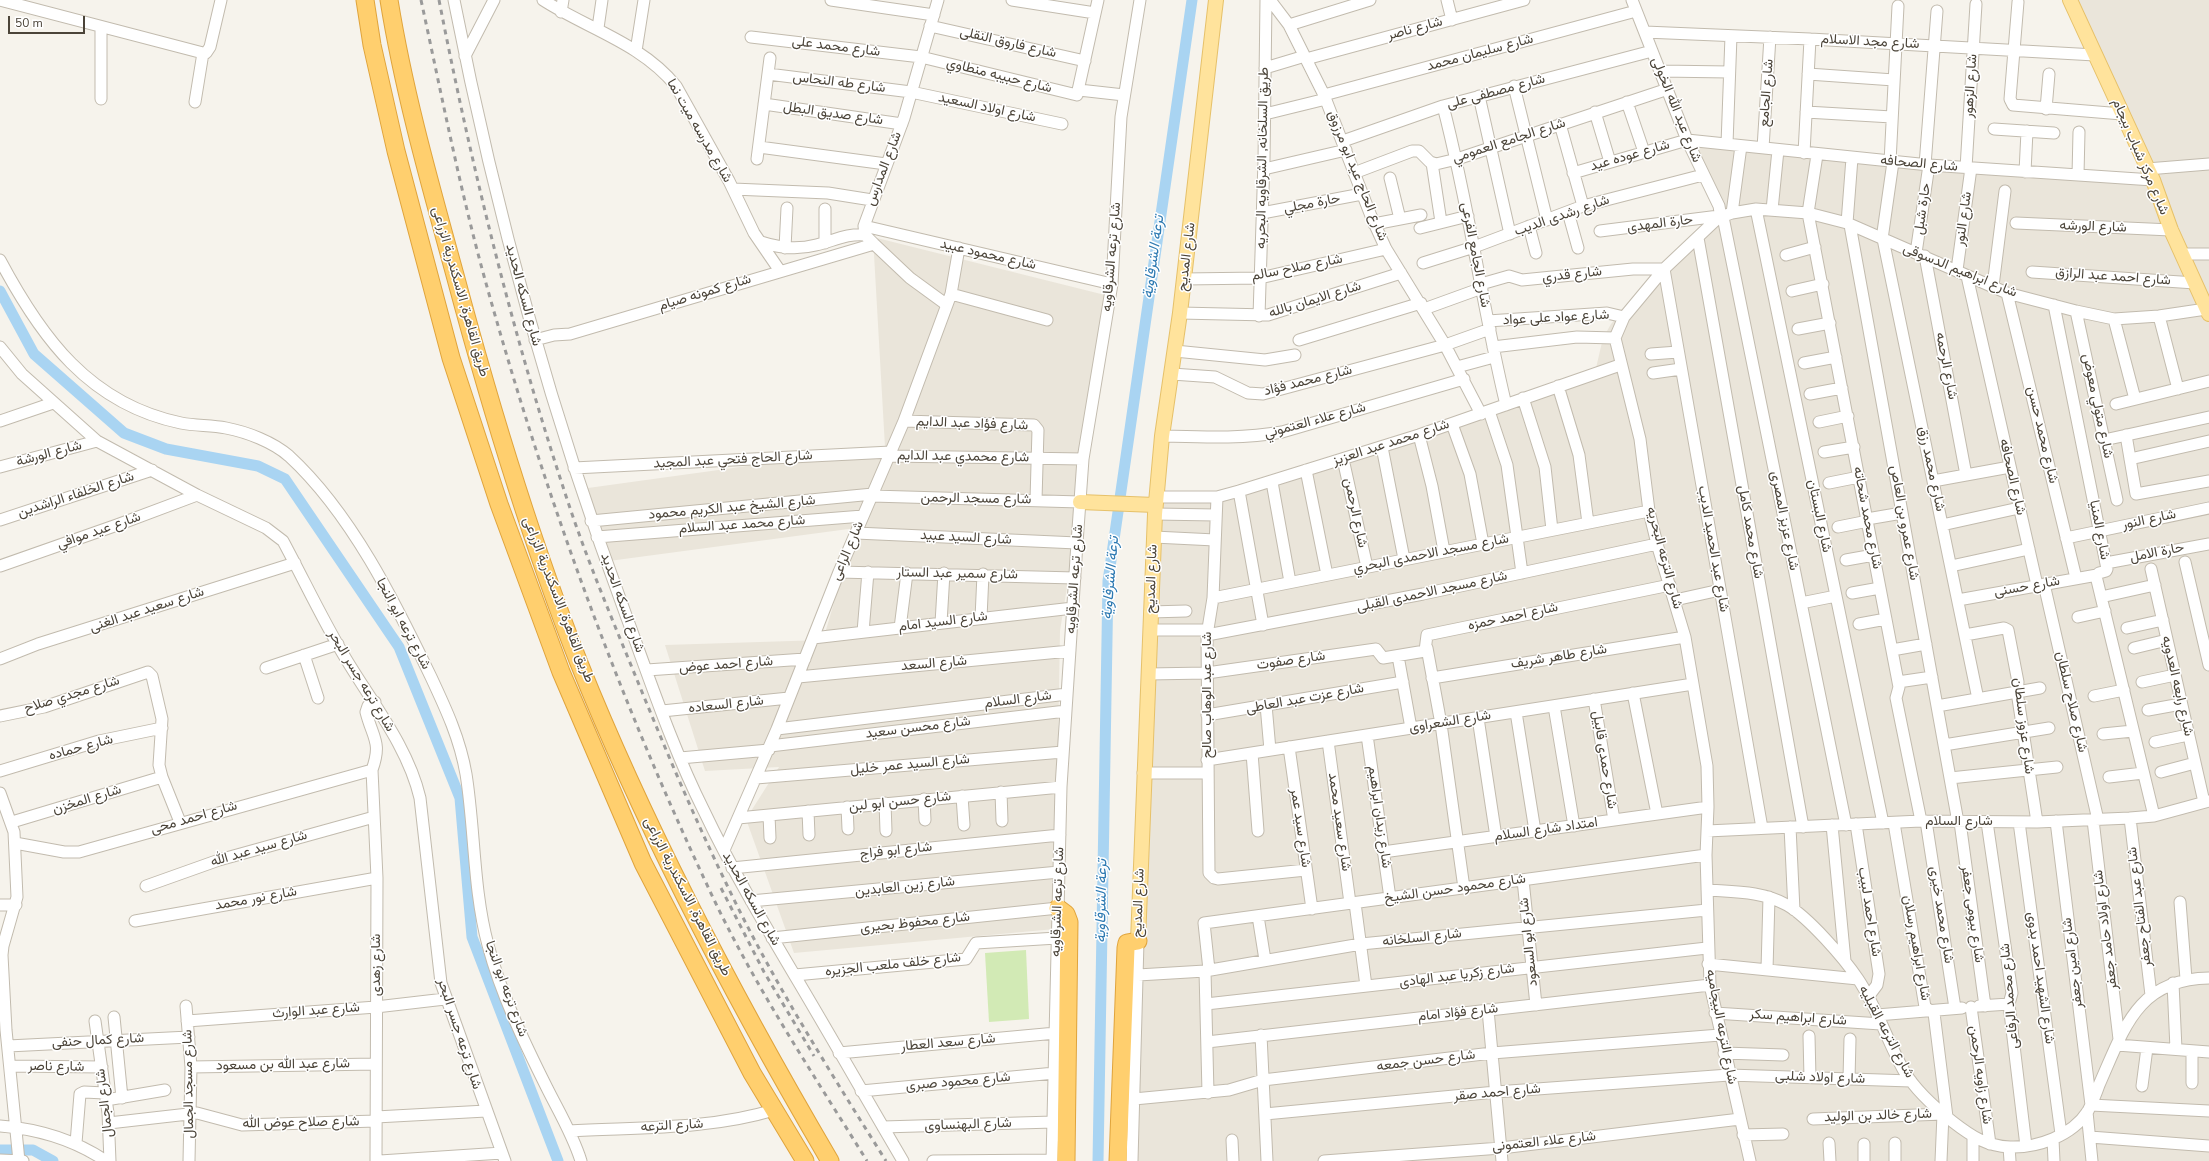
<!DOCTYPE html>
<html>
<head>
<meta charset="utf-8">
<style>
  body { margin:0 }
  #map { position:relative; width:2209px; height:1161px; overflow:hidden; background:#f6f3ec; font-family:"Nunito Sans",sans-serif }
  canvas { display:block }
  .scale { position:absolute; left:8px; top:16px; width:77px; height:18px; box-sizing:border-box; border:2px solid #4b4439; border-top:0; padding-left:5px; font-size:12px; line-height:14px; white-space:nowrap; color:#4b4439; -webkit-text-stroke:3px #fff; paint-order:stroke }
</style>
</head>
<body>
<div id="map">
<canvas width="2209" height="1161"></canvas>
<div class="scale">50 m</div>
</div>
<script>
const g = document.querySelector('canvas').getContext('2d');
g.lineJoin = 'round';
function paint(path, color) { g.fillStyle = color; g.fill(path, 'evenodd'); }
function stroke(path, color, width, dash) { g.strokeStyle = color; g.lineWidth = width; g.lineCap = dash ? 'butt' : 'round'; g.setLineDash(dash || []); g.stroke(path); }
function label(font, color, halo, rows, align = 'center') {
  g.font = font + ' "Nunito Sans",Vazirmatn,sans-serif'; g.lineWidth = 3; g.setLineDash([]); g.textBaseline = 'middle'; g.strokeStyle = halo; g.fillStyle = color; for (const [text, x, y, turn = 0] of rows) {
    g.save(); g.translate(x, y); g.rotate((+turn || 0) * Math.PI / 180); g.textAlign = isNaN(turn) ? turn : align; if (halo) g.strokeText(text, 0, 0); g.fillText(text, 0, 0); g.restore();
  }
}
const residential = new Path2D(`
  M2078,0H2209V1161H1134L1149,501H1215L1596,368L1603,338L1611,324L1661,265L1722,210L1688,139L2159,177Z
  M873,237L1113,297L1060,631L1055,929L794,953L746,819L779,767L705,771L665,645L823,640L856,528L609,561L588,488L885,447Z`);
const green = new Path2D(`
  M1026,950L1029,1019L989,1022L985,953Z`);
const canal = new Path2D(`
  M0,291L34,354L124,433L166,449L258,466L285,479L399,647L460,798L472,937L558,1161
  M0,1150H33L53,1161
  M1098,1161L1108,581L1192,0`);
const minor = new Path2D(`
  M0,0L203,53H206L210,47L221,0
  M454,0C495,210 552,417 627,618C651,683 673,749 704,811C731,868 763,922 795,976C832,1038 867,1100 903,1161
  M543,0C588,29 641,43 676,86L729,181L754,233L780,271
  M831,0L934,15
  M938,0L904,118L864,226L865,235L874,244L910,278L947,305
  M1012,0L1095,13
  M1270,0L1289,25L1324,95L1371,216L1386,249L1445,345L1481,414
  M1447,0L1452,20
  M1632,0L1687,140L1719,206L1720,212L1718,218
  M2018,2L2010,99L2013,105L2122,114
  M561,12L563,0
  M1289,25L1370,0
  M930,26L1085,61
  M598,28L602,0
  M1645,32L1810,39L2095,55
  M751,37L921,57L1077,95L1098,0
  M636,51L644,0
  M465,56L494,0
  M1306,59L1524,0
  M1265,68L1305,56
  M1661,71L1729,72
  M768,74L911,92L1062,124
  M1808,74L1894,80
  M1514,86L1547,220
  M1079,90L1124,95
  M1324,95L1636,11
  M1479,96L1510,234
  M101,99V27
  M195,102L203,53
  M1627,102L1644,152
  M764,104L902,124
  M1443,106C1469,205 1482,306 1506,405
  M2046,109L2049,74
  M1595,112L1610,162
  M1806,112L1892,117
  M1265,114L1326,99
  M1560,124L1583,206
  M1994,129L2054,133
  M1343,141L1443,106L1652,51
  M1727,144L1731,36
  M759,147L886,164
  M1763,148L1770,37
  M1804,153L1810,39
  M1817,155L1808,213L1899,687L1896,698L1921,821
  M757,159L770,58
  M1890,162L1898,6
  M1432,163L1441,222
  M1925,165L1937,11
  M1966,168L1976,4
  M1264,169L1346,150
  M2147,169L2209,164
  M2025,172L2027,131
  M1354,173L1412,151H1419L1430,162L1436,164L1457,159L1668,89
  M1573,173L1687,140L1929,165L2153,180
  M2078,175L2079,132
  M1390,178L1400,219
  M733,189L828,193L872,200
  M1756,209L1883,823
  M1772,210L1778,150
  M1568,212L1578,248
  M1262,213L1362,194
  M1732,213L1741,146
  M1723,217L1846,825
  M1847,223L1852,158
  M2016,223L2171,230
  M1374,224L1421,215
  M1850,225L1958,822
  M864,226L1112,284
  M1529,226L1536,253
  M1420,228L1468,216
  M1600,231L1719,216
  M1698,238L1803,827
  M1882,239L1893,162
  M1883,239L1978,699
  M761,242C779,248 797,250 816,245C833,241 848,233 865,235
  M825,243V209
  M785,248L787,208
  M1916,253L1929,165
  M2182,254H2209
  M1786,255L1815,247
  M1925,256L1966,475
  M0,260C41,337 89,404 181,423C196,426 211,425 226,428C247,432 273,442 289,456C351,513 395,602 431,677C446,709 460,739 466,774C475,830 473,889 488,945C501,994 524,1042 547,1088C559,1112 573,1135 581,1161
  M1423,263L1474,247L1583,206L1703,175
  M1957,270L1971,168
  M2032,272L2195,283
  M1967,276L2037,585
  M1184,279L1260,278L1386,249
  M1481,284L1509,276L1522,280L1633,269H1664L1762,828
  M1993,286L2005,191
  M1792,291L1823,284
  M2007,293L2076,578
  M951,294L1047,320
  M2054,305L2107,569L2106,571L2099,573L2096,576L2154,816
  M1424,309L1482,288
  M2076,311L2117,500
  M1180,313L1268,315L1401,273
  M1259,316L1264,160L1266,0
  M2159,316L2178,389
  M2114,319L2135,399
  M1488,321L1607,313L1624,317
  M1798,329L1830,323
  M535,340L554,335L570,334L874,244
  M1299,340L1421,303
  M0,347L22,374L97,441L197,495L266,528L283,541C304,580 323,621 346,659C373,704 408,747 420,798L441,983L505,1161
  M1493,347L1577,337L1615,338
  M1175,351L1265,360L1295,355
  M1651,354L1678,352
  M1804,363L1836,357
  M1457,367L1494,357
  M1653,373L1681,369
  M1172,374L1215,377L1248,393L1263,394L1445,345L1490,329
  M1558,386L1579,455L1588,523
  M1810,394L1842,388
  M1523,398L1545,467L1552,530
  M2116,404L2209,381
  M1489,411L1507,465L1522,573
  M0,421L53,403
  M904,421L1034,425L1038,430L1036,500
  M1819,422L1848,416
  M1452,424L1470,474L1483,544
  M1419,435L1432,486L1444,551
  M2126,435L2136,494L2209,481
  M1162,436C1202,437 1242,439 1282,432L1464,379
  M2104,440L2209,417
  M1382,447L1404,559
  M1824,452L1854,447
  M890,456L1083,459
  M1343,459L1367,567
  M2130,459L2209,441
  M0,467L97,441
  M574,468L891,452
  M1306,470L1327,575
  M1933,481L2010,467
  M1272,482L1290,582
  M1829,483L1859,477
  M1239,491L1263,625
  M872,496L1080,502
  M1156,497H1217L1239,491L1419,435L1620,365
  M1217,497L1213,598L1207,635L1209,873L1214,878L1218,879L1306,870
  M1155,514L1216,515
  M1867,519L1902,513
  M0,520L152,470
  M591,521L873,494
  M1942,525L2019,508
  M1838,527L1868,521
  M856,533L1077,543
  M597,537L863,516
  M1154,537L1215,540
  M2066,538L2209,508
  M1846,560L1874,555
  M2185,562L2209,665
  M2106,563L2209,544
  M0,566L117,525L197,495
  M1951,566L2029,549
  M2151,569L2204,802
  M839,572L1075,578
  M2044,584L2098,820
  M1852,593L1880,588
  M2101,597L2155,585
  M1213,598L1649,511
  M1675,600L1720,590
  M1958,600L2097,575
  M1801,603L1836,596
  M1150,612L1186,611
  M2078,617L2105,611
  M981,618L983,574
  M941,623L944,573
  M1859,624L1886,619
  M900,628L907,573
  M2127,628L2163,620
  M1150,630H1207
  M863,632L868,572
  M1207,635L1423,594L1657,544
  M1965,635L2004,628L2008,630L2018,682L2017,692L2037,822
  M813,638L1073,608
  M1427,648L1441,724L1464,888
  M2134,648L2167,640
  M1892,650L1926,644
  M304,655L318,698
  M1398,656L1411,728
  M0,659L38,644L295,563
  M266,668L338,644
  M647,670L805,659
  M1148,674L1207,673L1376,649L1383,658L1425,651L1427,635L1670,585
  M798,677L1070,651
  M1432,678L1685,637
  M1898,682L1932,677
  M2142,682L2175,675
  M1633,693L1657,814
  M2094,696L2124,690
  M1594,699L1614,820
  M375,702L368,706L366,712C373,739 382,742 372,770L377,878L376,1161
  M1266,705L1270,750
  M1554,706L1574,826
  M1937,706L2040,688
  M2148,710L2181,704
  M662,711L789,698
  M1516,712L1535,831
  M1207,715L1403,682
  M0,716L44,707L148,672L152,676L162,719L159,765L162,777L180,822
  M1478,718L1496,837
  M777,729L1067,694
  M2103,734L2133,731
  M1367,735L1390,898
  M1328,741L1350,903
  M2155,742L2188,735
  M1944,745L2049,728
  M770,746L1066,711
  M1289,747L1312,909
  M1252,753L1258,831
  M680,758L769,750
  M1207,760L1693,684
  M0,771L99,741L162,728
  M2161,772L2195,763
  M1143,773H1207
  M2109,777L2143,773
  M756,778L1063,752
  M1950,778L2057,767
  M1001,792L1002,821
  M0,793L14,832L17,897L3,946L2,955L6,1030L19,1161
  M962,796L964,825
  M924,799L925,820
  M885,803L886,831
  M847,807L848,829
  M808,811L809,835
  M769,815L770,838
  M738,818L1061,787
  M2130,818L2151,995
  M2093,820L2119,1039
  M1926,821L1955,1008
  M2056,821L2091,1105L2209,1111
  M12,822L162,777
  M1960,822L1985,1006
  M1987,822L2012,993L2009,1004L2026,1146
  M2019,822L2061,1134
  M1894,823L1925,1007L1934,1013L1947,1117
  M1856,824L1879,974L1877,985L1868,997
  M1832,825L1845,961
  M1790,827L1794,910
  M1707,831L1921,821L2037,822L2130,818L2154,816L2209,801
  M15,843L64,852H79L372,770
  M724,850L777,729L839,572L904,421L951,294L959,248
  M1383,852L1708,807
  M732,868L1060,835
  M1523,880L1536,1005
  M146,886L219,860L374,817
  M1707,890C1735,892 1762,891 1787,905C1808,917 1844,958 1858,979C1877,1007 1887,1041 1904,1071C1916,1091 1934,1107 1953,1122C1971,1136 1986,1146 2010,1147C2037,1148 2072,1136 2088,1111C2092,1103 2096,1094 2099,1085C2124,1029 2137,979 2209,978
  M751,901L1059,872
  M2180,902L2186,979
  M1355,903L1366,986
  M0,905H16
  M1258,916L1265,960
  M135,921L377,878
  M772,938L1058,908
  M1708,964L1858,979
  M1209,970L1204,923L1706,855
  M1767,970L1769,897
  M1205,971L1208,1093
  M795,975L966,959L976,943L1057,938
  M1138,975L1205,971L1361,944L1707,910
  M2173,983L2176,1049
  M1206,1004L1707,948
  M186,1006L191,1067L189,1161
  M1979,1006L2009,1004
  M1971,1007L1990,1144
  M1488,1010L1502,1161
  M1715,1013L1881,1024
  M1877,1015L1962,1008
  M114,1017L122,1098
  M95,1021L108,1113L110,1161
  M187,1021L376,1007L445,999
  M1261,1035L1267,1161
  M1809,1036L1810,1078
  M1207,1042L1710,985
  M2117,1045L2209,1052
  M8,1046L189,1037
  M2192,1051V1083
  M839,1053L1056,1033
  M1724,1053L1783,1055
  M10,1066L102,1067
  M191,1067L376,1064
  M1849,1079L1850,1039
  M2142,1086L2147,1048
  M861,1091L1055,1073
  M1134,1099L1229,1090L1263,1080L1492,1053L1720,1035
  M106,1100L165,1090
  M2087,1112L2092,1161
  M1265,1114L1496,1092L1729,1075L1911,1081
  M376,1117L486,1111
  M1813,1119L1943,1114L1941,1161
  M109,1123L197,1113L242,1125L376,1121
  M0,1126C39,1129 73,1139 106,1161
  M883,1127L1053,1122
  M569,1131C637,1127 708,1130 774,1110
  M1743,1135L1783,1134
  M1973,1137V1161
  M2090,1137L2209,1146
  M2053,1139L2054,1161
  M1232,1140L1233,1161
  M76,1143L80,1094L84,1092L105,1093
  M1829,1143L1830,1161
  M1864,1144V1161
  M2009,1147L2010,1161
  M0,1160L23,1161
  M380,1161L502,1153
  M933,1161L1052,1160
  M1052,1161L1061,787L1077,543L1083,459L1112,284L1121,117L1140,0
  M1132,1161L1138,941
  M1324,1161L1501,1148L1740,1119
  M1750,1161L1710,985L1706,855L1708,807L1707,766L1685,637L1657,544L1649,511L1640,439L1615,338L1624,317L1664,269L1718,218L1732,213L1756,209L1808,213L1847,223L2007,293L2076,311L2114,319L2159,316L2206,309
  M1895,1161V1143`);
const major = new Path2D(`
  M2070,0L2153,180L2171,230L2209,314
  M1080,502L1155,505
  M1138,941L1155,514L1162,436L1180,313L1216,0`);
const highway = new Path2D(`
  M365,0L372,45L396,151L451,358L499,504L561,672L643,863L752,1073L805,1161
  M389,0C404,93 430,184 455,275C490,406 529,536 579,663C648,835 736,1001 830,1161
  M1058,908L1066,914L1069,922L1066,1161
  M1118,1161L1126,948L1127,943L1138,941`);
const rail = new Path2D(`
  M421,0C441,92 459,185 484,276C542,486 616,692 709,889C753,984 812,1072 867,1161
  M439,0C472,169 513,336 567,499C586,557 610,614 633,670C662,741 692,813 726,883C772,980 829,1070 886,1161
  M721,888L764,972L814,1056`);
const streetNames = [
  ["شارع ناصر",1415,29,-15],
  ["شارع مجد الاسلام",1870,42,3],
  ["شارع فاروق النقلى",1008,43,13],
  ["شارع محمد على",836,47,7],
  ["شارع سليمان محمد",1480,53,-15],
  ["شارع حبيبه منطاوي",999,76,14],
  ["شارع طه النحاس",839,83,7],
  ["شارع الزهور",1971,86,-86],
  ["شارع مصطفى على",1496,92,-15],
  ["شارع الجامع",1767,93,-86],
  ["شارع اولاد السعيد",987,108,12],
  ["شارع عبد الله الخولى",1676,110,68],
  ["شارع صديق البطل",833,114,8],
  ["شارع مدرسه ميت نما",699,131,60],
  ["شارع الجامع العمومي",1509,141,-18],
  ["شارع عوده عيد",1630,156,-16],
  ["شارع مركز شباب بيجام",2140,157,67],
  ["طريق السلخانه, الشرقاويه البحريه",1263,158,-89],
  ["شارع الصحافه",1919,164,5],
  ["شارع المدارس",884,169,-69],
  ["شارع الحاج عيد ابو مرزوق",1357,176,68],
  ["حارة مجلي",1312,204,-11],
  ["حارة شبل",1923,209,-82],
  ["شارع رشدى الديب",1562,216,-19],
  ["شارع النور",1964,219,-82],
  ["حارة المهدى",1660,224,-7],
  ["شارع الورشه",2093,227,2],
  ["شارع محمود عبيد",988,255,13],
  ["شارع الجامع الفرعى",1475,255,79],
  ["شارع ترعه الشرقاويه",1112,257,-85],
  ["شارع المديح",1187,257,-83],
  ["شارع صلاح سالم",1297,268,-11],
  ["شارع ابراهيم الدسوقى",1960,271,22],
  ["شارع قدري",1572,275,-6],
  ["شارع احمد عبد الرازق",2113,277,4],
  ["طريق القاهرة, الاسكندرية الزراعى",460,292,74],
  ["شارع كمونه صيام",705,293,-17],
  ["شارع السكه الحديد",523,295,75],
  ["شارع الايمان بالله",1315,300,-17],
  ["شارع عواد على عواد",1556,318,-3],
  ["شارع الرحمه",1946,366,79],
  ["شارع محمد فؤاد",1308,381,-14],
  ["شارع متولي معوض",2097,406,78],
  ["شارع علاء العتموني",1315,421,-15],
  ["شارع فؤاد عبد الدايم",972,424,2],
  ["شارع محمد حسن",2042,435,77],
  ["شارع محمد عبد العزيز",1391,443,-18],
  ["شارع الورشة",49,454,-15],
  ["شارع محمدي عبد الدايم",963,457,1],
  ["شارع الحاج فتحي عبد المجيد",733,460,-3],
  ["شارع محمد رزق",1931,469,78],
  ["شارع الصحافه",2012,477,77],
  ["شارع الخلفاء الراشدين",76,495,-18],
  ["شارع مسجد الرحمن",976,499,1],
  ["شارع الشيخ عبد الكريم محمود",732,508,-5],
  ["شارع الرحمن",1355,513,78],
  ["شارع البستان",1819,516,78],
  ["شارع محمد شحاته",1867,518,79],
  ["شارع النور",2149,520,-12],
  ["شارع عزيز المصرى",1784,521,79],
  ["شارع عمرو بن العاص",1904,523,80],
  ["شارع محمد عبد السلام",742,525,-4],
  ["شارع المنيا",2099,530,79],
  ["شارع عيد موافي",99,531,-19],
  ["شارع محمد كامل",1750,532,80],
  ["شارع السيد عبيد",966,538,3],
  ["شارع عبد الحميد الديب",1713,549,80],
  ["شارع الراعى",848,551,-67],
  ["حارة الامل",2157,553,-11],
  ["شارع مسجد الاحمدى البحري",1431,554,-11],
  ["شارع الترعه البحريه",1664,558,75],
  ["شارع سمير عبد الستار",957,574,1],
  ["شارع ترعه الشرقاويه",1075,579,-86],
  ["شارع المديح",1152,579,-88],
  ["شارع حسنى",2027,587,-10],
  ["شارع مسجد الاحمدى القبلى",1432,592,-12],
  ["طريق القاهرة, الاسكندرية الزراعى",558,600,69],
  ["شارع السكه الحديد",622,603,70],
  ["شارع سعيد عبد الغنى",147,610,-18],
  ["شارع احمد حمزه",1513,617,-12],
  ["شارع السيد امام",943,622,-7],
  ["شارع ترعه ابو النجا",403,624,62],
  ["شارع طاهر شريف",1559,657,-9],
  ["شارع صفوت",1291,661,-8],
  ["شارع السعد",934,664,-5],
  ["شارع احمد عوض",726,665,-4],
  ["شارع ترعه جسر البحر",361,681,59],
  ["شارع رابعه العدويه",2177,686,77],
  ["شارع مجدي صلاح",72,695,-17],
  ["شارع عبد الوهاب صالح",1208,695,-90],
  ["شارع عزت عبد العاطى",1305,699,-10],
  ["شارع السلام",1018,700,-7],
  ["شارع صلاح سلطان",2071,702,77],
  ["شارع السعاده",726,705,-6],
  ["شارع الشعراوى",1450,722,-9],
  ["شارع عزوز سلطان",2023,726,83],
  ["شارع محسن سعيد",918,728,-7],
  ["شارع حماده",81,748,-15],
  ["شارع حمدى قابيل",1604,760,81],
  ["شارع السيد عمر خليل",910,765,-5],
  ["شارع المخزن",87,800,-17],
  ["شارع حسن ابو لبن",900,802,-6],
  ["شارع زيدان ابراهيم",1379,817,82],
  ["شارع احمد محى",194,818,-16],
  ["شارع سعيد محمد",1339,822,82],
  ["شارع السلام",1959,822],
  ["شارع سيد عمر",1300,828,82],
  ["امتداد شارع السلام",1546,830,-8],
  ["شارع سيد عبد الله",259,849,-16],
  ["شارع ابو فراج",896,851,-6],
  ["شارع زين العابدين",905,887,-6],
  ["شارع محمود حسن الشيخ",1455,889,-8],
  ["طريق القاهرة, الاسكندرية الزراعى",687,897,63],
  ["شارع نور محمد",256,899,-10],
  ["شارع السكه الحديد",751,899,61],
  ["شارع ترعه الشرقاويه",1058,902,-88],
  ["شارع المديح",1139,903,-88],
  ["شارع عبد الفتاح جعفر",2140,907,-97],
  ["شارع احمد لبيب",1869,912,81],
  ["شارع بيومى جعفر",1972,914,82],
  ["شارع محمد خيرى",1941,915,81],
  ["شارع محفوظ بحيرى",915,923,-6],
  ["شارع اولاد حامد جعفر",2106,930,-97],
  ["شارع السلخانه",1422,938,-6],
  ["شارع ابو السعود",1529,942,-96],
  ["شارع ابراهيم رسلان",1916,948,80],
  ["شارع امين جعفر",2073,963,-97],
  ["شارع زهدى",377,965,-90],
  ["شارع خلف ملعب الجزيره",893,965,-6],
  ["شارع زكريا عبد الهادى",1457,976,-7],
  ["شارع الشهيد احمد بدوى",2040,978,82],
  ["شارع ترعه ابو النجا",506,989,70],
  ["شارع محمد الرفاعى",2010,996,-95],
  ["شارع عبد الوارث",316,1011,-4],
  ["شارع فؤاد امام",1458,1013,-6],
  ["شارع ابراهيم سكر",1798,1018,4],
  ["شارع الترعه البيجاميه",1721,1027,79],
  ["شارع الترعه القبليه",1886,1032,62],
  ["شارع ترعه جسر البحر",459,1034,72],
  ["شارع كمال حنفى",98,1041,-3],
  ["شارع سعد العطار",948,1043,-5],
  ["شارع حسن جمعه",1426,1061,-7],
  ["شارع عبد الله بن مسعود",283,1065,-1],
  ["شارع ناصر",56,1067,1],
  ["شارع زاويه الرحمن",1980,1075,82],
  ["شارع اولاد شلبى",1820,1078,2],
  ["شارع محمود صبرى",958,1082,-5],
  ["شارع مسجد الجمال",189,1084,-91],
  ["شارع احمد صقر",1497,1093,-5],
  ["شارع الجمال",105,1103,-97],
  ["شارع خالد بن الوليد",1878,1116,-2],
  ["شارع صلاح عوض الله",301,1123,-1],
  ["شارع البهنساوى",968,1125,-2],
  ["شارع الترعه",672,1126,-3],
  ["شارع علاء العتمونى",1544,1142,-6]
];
const waterNames = [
  ["ترعة الشرقاوية",1154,257,-82],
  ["ترعة الشرقاوية",1111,578,-85],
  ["ترعة الشرقاوية",1102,901,-89]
];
paint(residential, '#eae5da');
paint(green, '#d2eab5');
stroke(canal, '#a9d4f2', 11);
stroke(minor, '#c2bbae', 13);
stroke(major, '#e6c16a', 16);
stroke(highway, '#e0a43c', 19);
stroke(minor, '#fff', 11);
stroke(major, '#ffe39c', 14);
stroke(highway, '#ffcf6e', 17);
stroke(rail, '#9a9a9a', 3, [5, 5]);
label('14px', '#4b4439', '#fff', streetNames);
label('italic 15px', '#2e7ab2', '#fff', waterNames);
</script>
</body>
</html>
